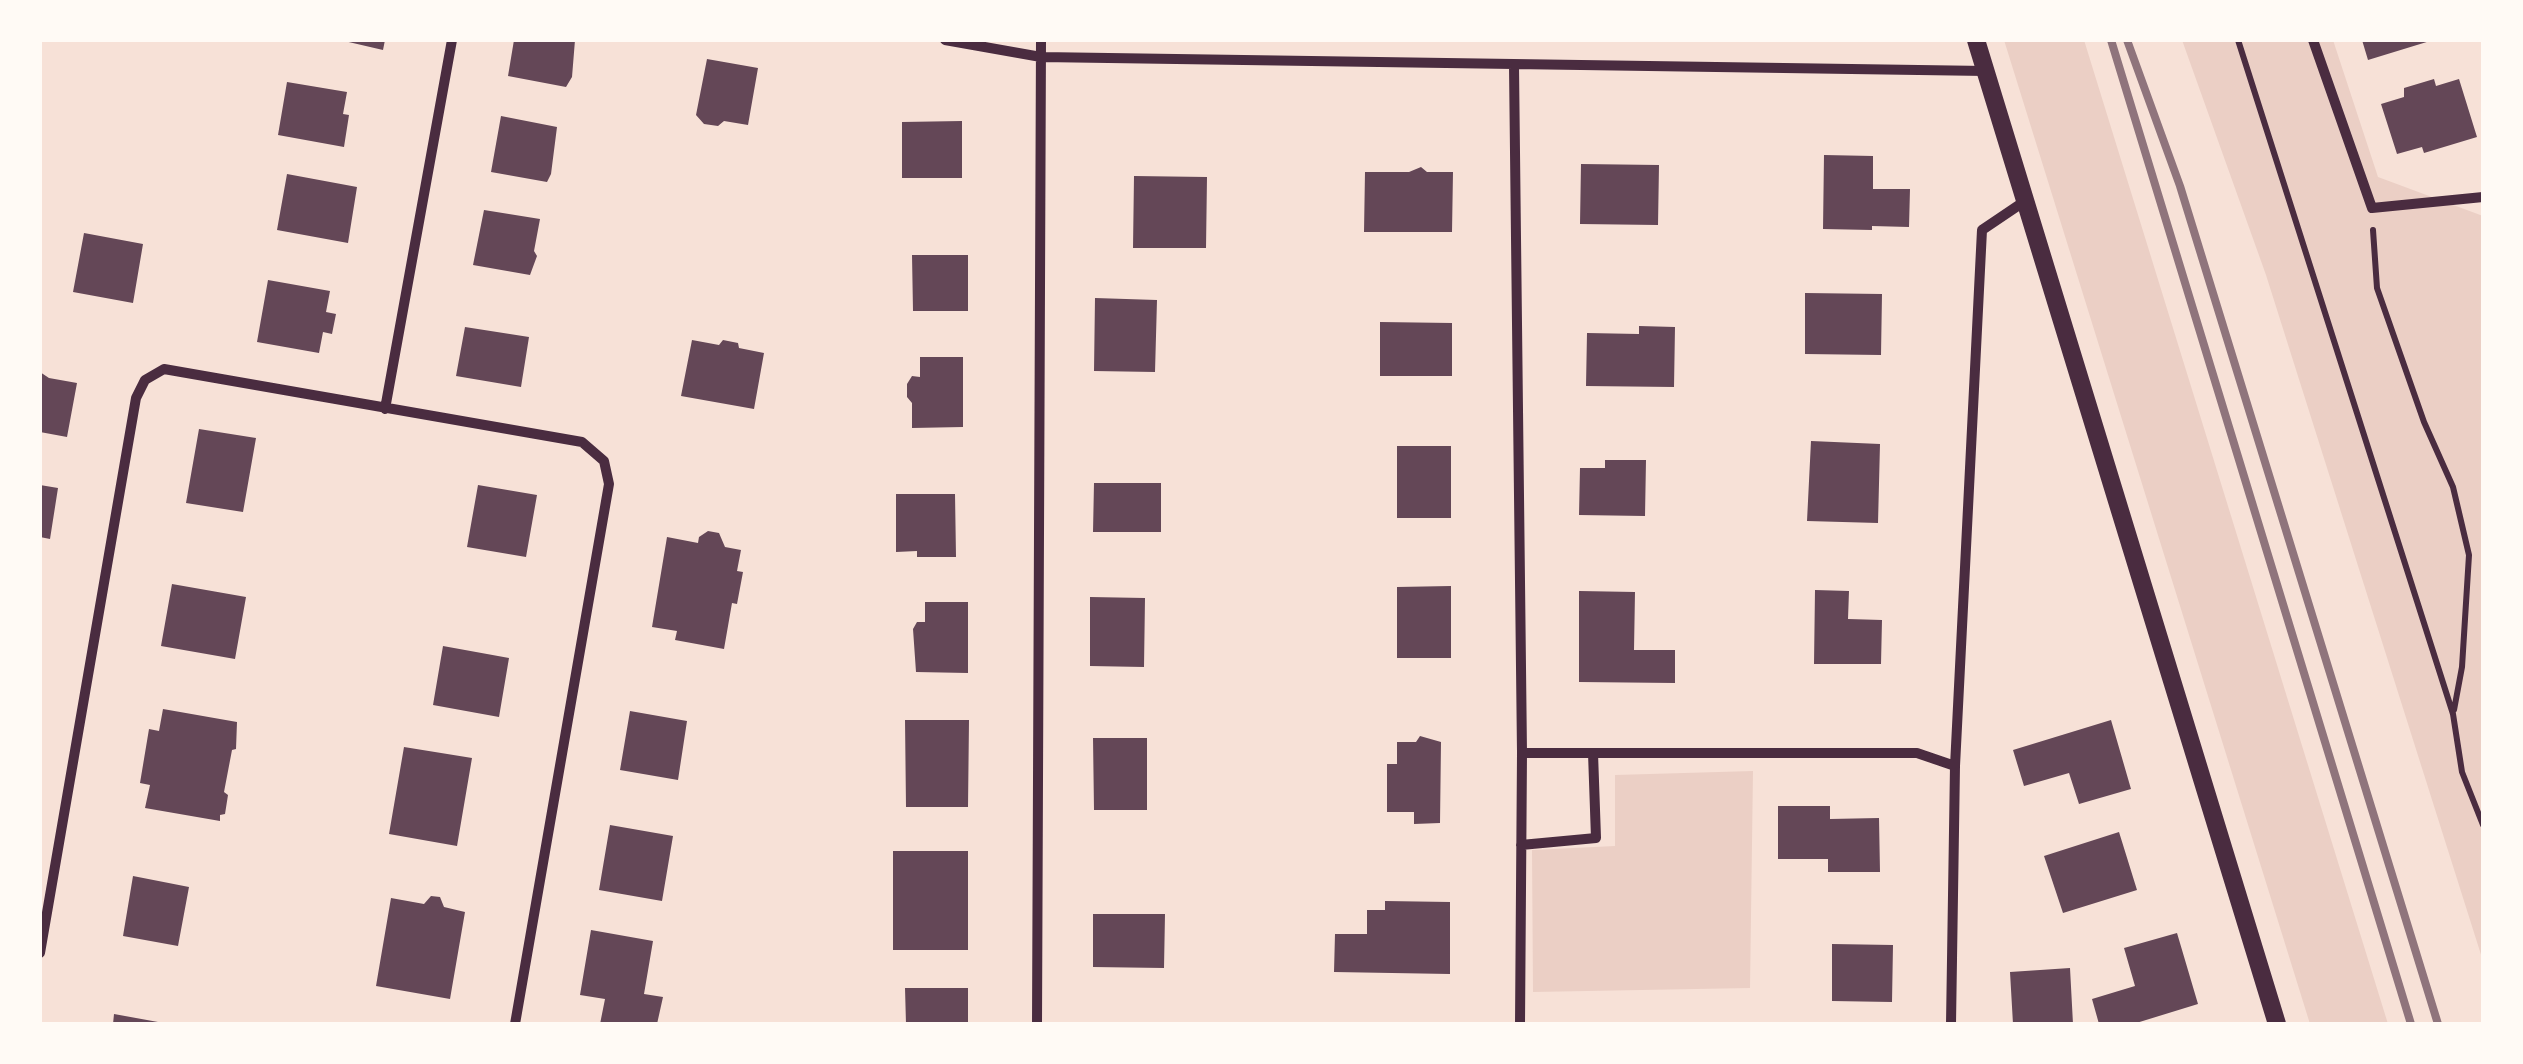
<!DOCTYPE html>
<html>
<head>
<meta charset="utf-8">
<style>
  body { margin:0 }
  #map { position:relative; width:2523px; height:1064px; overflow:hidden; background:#f7e1d7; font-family:"Public Sans",sans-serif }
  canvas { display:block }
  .frame { position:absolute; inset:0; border:42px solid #fffaf5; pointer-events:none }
</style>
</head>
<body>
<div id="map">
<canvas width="2523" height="1064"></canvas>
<div class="frame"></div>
</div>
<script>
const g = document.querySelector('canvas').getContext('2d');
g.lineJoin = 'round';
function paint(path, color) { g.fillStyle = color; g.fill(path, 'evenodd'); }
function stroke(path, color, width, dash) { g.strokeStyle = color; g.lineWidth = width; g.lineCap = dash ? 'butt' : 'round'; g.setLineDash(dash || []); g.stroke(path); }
const green = new Path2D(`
  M2004,40H2084L2388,1024H2310Z
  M2182,40H2333L2378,177L2483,216V961L2266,275Z
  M1753,771L1750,988L1533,992L1532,850L1615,846V775Z`);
const building = new Path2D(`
  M340,40H385L383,50Z
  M514,40H575L572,77L566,87L508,76Z
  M2362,40H2430V41L2368,60Z
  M707,59L758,68L748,125L724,121L718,126L704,124L696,115Z
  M2434,79L2436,86L2459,79L2477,137L2424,153L2422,147L2397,154L2381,104L2404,97V88Z
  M287,82L347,92L343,114L349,115L344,147L278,135Z
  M501,116L557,127L551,174L547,182L491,172Z
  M962,121V178H902V122Z
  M1824,155L1873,156V189H1910L1909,227L1872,226V230L1823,229Z
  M1581,164L1659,165L1658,225L1580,224Z
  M1421,167L1427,172H1453L1452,232H1364L1365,172H1409Z
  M287,174L357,187L348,243L277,230Z
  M1134,176L1207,177L1206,248H1133Z
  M484,210L540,219L534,251L537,256L530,275L473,265Z
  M84,233L143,244L133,303L73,292Z
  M912,255H968V311H913Z
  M268,280L330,291L326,312L336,314L332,334L323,332L319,353L257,342Z
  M1805,293L1882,294L1881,355L1805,354Z
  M1095,298L1157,300L1155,372L1094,371Z
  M1380,322L1452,323V376H1380Z
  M1639,326L1675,327L1674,387L1586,386L1587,333L1639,334Z
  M465,327L529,337L521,387L456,376Z
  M692,340L719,345L723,340L738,343L739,348L764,353L754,409L681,396Z
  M920,357H963V427L912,428V403L907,397V384L912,376L920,377Z
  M40,372L49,378L77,383L67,437L40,432Z
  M199,429L256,438L243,512L186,503Z
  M1811,441L1880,444L1878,523L1807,521Z
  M1397,446H1451V518H1397Z
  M1605,460H1646L1645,516L1579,515L1580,468H1605Z
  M1094,483H1161V532H1093Z
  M40,485L58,488L50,539L40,537Z
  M478,485L537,495L526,557L467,547Z
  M896,494H955L956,557H917V551L896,552Z
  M708,531L719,533L725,547L741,550L737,571L743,572L737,604L732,603L724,649L675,640L677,631L652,627L667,537L698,543L699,537Z
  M172,584L246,597L235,659L161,646Z
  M1451,586V658H1397V587Z
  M1815,590L1849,591L1848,619L1882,620L1881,664H1814Z
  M1579,591L1635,592L1634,650H1675V683L1579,682Z
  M1090,597L1145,598L1144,667L1090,666Z
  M925,602H968V673L916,672L913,629L917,622H925Z
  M443,646L509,658L499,717L433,705Z
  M163,709L237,722L236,749L232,750L224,792L228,795L225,814L220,815V821L145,808L150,785L140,783L149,729L159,731Z
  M630,711L687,721L678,780L620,770Z
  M905,720H969L968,807H906Z
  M2111,720L2131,789L2079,804L2069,773L2024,786L2013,750Z
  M1420,736L1441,742L1440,823L1414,824V812H1387V764H1397V742H1416Z
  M1093,738H1147V810H1094Z
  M404,747L472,758L457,846L389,834Z
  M1778,806H1830V819L1879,818L1880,872H1828V859H1778Z
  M610,825L673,836L662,901L599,890Z
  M2119,832L2137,890L2063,913L2044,856Z
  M893,851H968V950H893Z
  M133,876L189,887L178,946L123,936Z
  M431,896L440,897L444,907L465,912L450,999L376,986L391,898L424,904Z
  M1385,901L1450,902V974L1334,972L1335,934H1367V910H1385Z
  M1093,914H1165L1164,968L1093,967Z
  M591,930L653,941L644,994L663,997L657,1024H600L605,999L580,995Z
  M2177,933L2198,1004L2133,1024H2099L2092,999L2135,986L2124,948Z
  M1832,944L1893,945L1892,1002L1832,1001Z
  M2070,968L2073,1024H2013L2010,972Z
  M905,988H968V1024H906Z
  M114,1014L158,1022V1024H113Z`);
const path = new Path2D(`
  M2238,40L2453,714L2462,772L2483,825
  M2373,230L2377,288L2424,422L2453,487L2469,555L2462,667L2454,710`);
const minor = new Path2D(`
  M945,40L1041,57L1986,71
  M2313,40L2372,208L2483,197
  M1514,66L1522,753L1520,1024
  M385,409L452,40
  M1522,753H1917L1955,766
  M1521,845L1596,838L1593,753
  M40,953L136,398L145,380L164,369L582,442L604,461L609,484L515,1024
  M1037,1024L1041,40
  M1951,1024L1955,766L1982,230L2025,201`);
const tertiary = new Path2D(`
  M1976,40L2277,1024`);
const rail = new Path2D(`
  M2111,40L2411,1024
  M2127,40L2180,186L2438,1024`);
paint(green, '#ebcfc5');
paint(building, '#644757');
stroke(path, '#4a2c40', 6);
stroke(minor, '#4a2c40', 10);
stroke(tertiary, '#4a2c40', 18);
stroke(rail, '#8f747c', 8);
</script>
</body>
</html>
